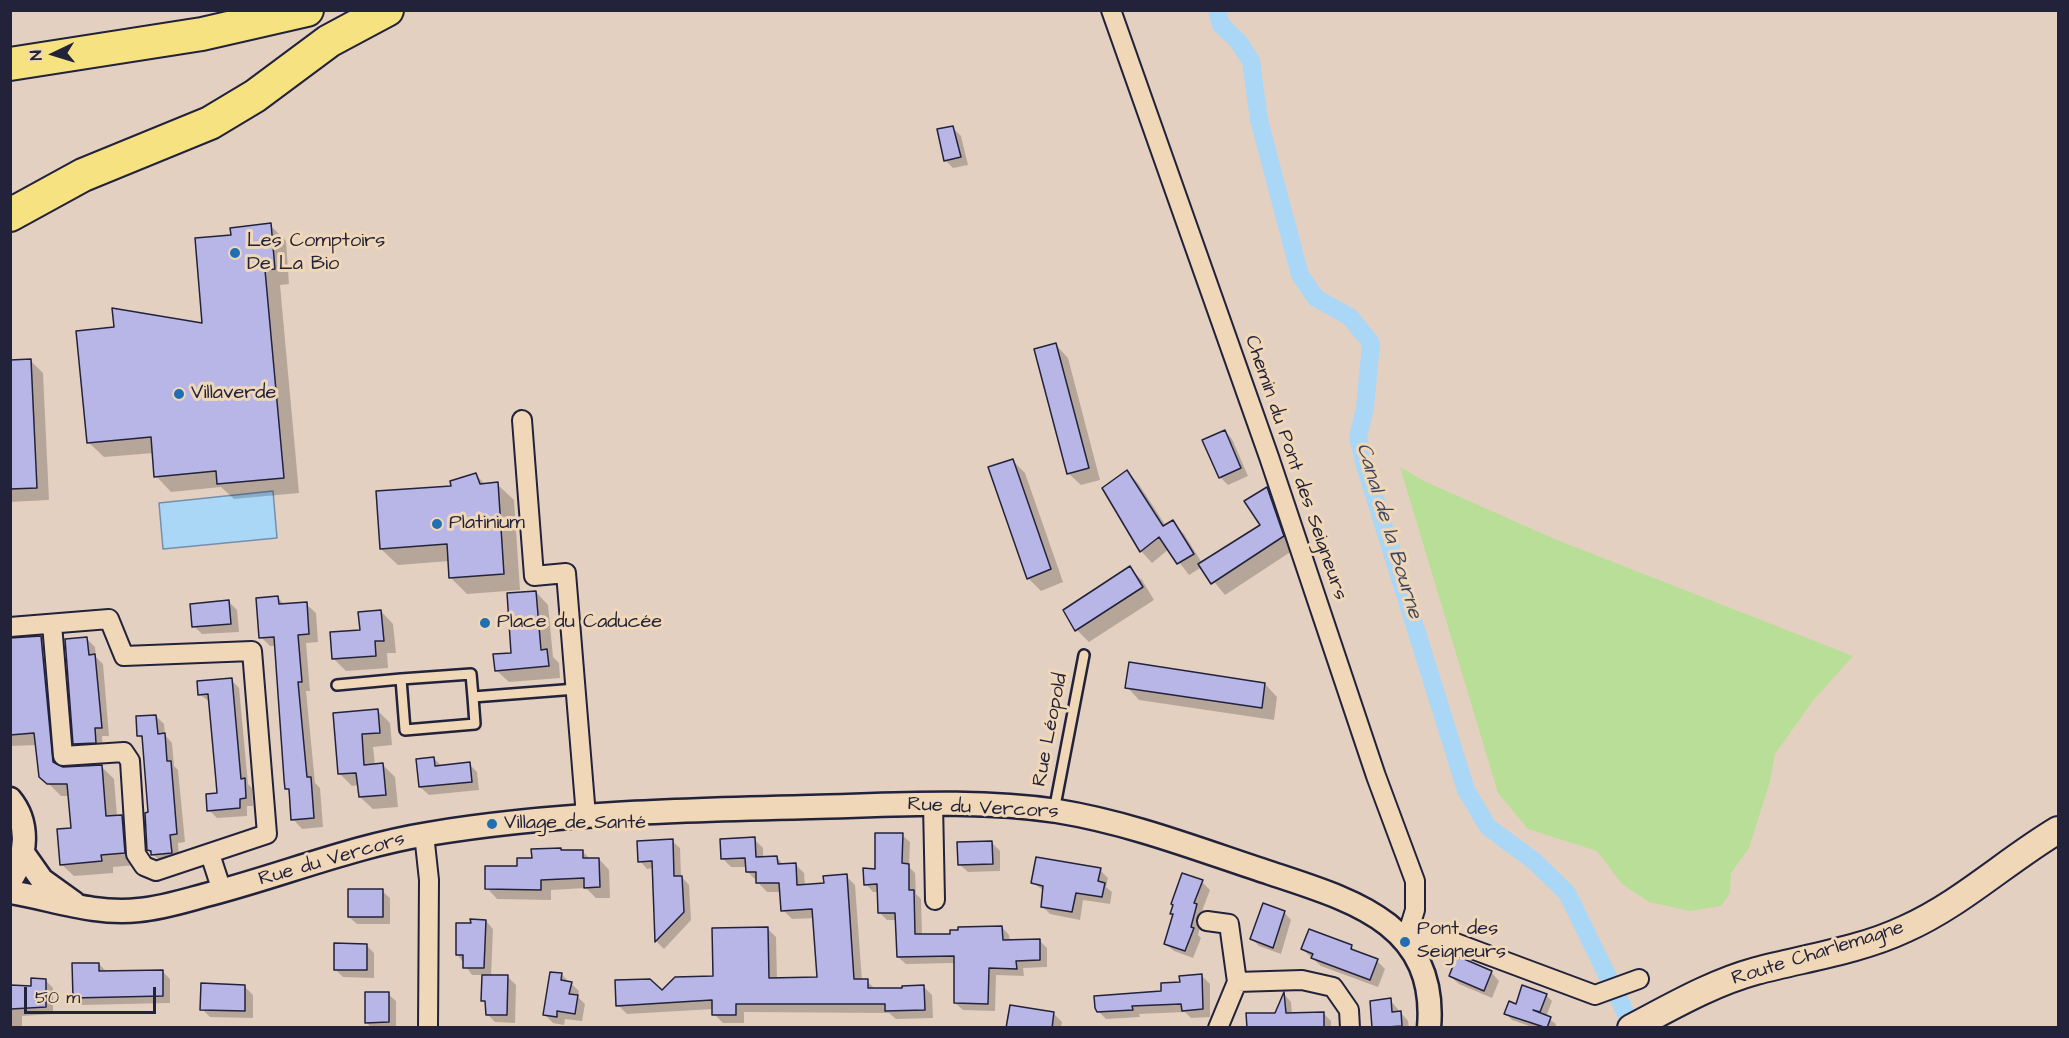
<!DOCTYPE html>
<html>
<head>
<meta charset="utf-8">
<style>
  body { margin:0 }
  #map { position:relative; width:2069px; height:1038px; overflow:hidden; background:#e4d0c1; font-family:"Architects Daughter",sans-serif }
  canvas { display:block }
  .frame { position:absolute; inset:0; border:12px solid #22223b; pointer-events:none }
  .north { position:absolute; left:24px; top:24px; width:60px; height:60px; -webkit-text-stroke:4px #efd7b7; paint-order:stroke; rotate:266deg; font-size:16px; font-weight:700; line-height:24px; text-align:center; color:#22223b }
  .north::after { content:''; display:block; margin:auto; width:21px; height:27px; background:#22223b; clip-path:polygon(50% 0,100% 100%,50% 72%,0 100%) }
  .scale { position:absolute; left:24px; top:987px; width:132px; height:27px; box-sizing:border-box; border:3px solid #22223b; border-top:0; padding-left:8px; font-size:18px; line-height:21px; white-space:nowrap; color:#22223b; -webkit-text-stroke:4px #efd7b7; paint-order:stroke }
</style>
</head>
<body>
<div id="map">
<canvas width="2069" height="1038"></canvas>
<div class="frame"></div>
<div class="north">N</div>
<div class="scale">50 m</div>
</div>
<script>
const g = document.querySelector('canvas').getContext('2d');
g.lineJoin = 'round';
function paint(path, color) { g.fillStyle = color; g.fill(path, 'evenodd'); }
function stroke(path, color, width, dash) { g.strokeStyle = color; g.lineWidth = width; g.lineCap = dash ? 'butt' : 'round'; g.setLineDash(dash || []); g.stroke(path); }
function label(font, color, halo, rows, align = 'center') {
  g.font = font + ' "Architects Daughter",sans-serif'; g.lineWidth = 6; g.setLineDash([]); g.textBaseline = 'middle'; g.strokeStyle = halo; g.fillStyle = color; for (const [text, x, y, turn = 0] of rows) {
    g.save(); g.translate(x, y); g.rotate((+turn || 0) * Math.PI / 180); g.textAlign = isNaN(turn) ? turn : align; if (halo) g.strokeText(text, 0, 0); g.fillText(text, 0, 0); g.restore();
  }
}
const green = new Path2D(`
  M1400,467L1424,481L1557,540L1853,656L1812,702L1775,754L1770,781L1749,848L1731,873L1730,893L1721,906L1690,911L1649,902L1622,884L1597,851L1528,829L1498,793Z`);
const water = new Path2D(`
  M273,491L277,538L163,549L159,503Z`);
const shadow = new Path2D(`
  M953,128L961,136L968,165L953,168L945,160Z
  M270,225L286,241L289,284L280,285L299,493L234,499L221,487L171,492L156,476L154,453L104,457L88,442L204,325L232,236Z
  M1056,345L1068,358L1100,480L1081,485L1068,473Z
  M31,361L43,373L49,500L10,502V362Z
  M1225,431L1232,439L1248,476L1228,485L1220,477Z
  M1012,460L1025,473L1063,582L1041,591L1028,578L990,468Z
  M1127,472L1138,483L1166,526L1172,522L1184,534L1202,563L1262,525L1267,489L1279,501L1295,549L1225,595L1202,567L1189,575L1169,549L1152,563L1141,551L1104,488Z
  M476,475L486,485L497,484L514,500L520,590L467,594L451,578L450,561L398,565L381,549L453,487Z
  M1129,568L1142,580L1154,600L1089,642L1077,630Z
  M536,592L548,605L553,657L559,663L560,678L509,682L496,670L513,654Z
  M278,598L285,605L306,604L316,613L318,642L306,643L310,691H306L315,783L320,788L323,827L302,829L293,819L283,744L276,646H270L261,637Z
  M229,602L237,610L239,632L202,634L194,626Z
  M381,611L393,624L396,653H387L388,668L346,671L334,659Z
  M41,637L53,650L65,769L101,766L114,779L117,816H122L134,829L136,865L113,867V873L74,876L61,864L73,829L70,796H61L41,776L37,745L10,746V701Z
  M87,639L95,647L96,657L103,664L109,736H102L103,750L83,752L75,743Z
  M231,680L239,688L248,784L252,788L253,806H247V816L217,818L209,810L218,794L210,702L199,694Z
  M1265,684L1277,697L1274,720L1139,700L1127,687Z
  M377,710L390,723L392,745L373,747L375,765H383L395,777L398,807L373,809L360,797L359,785L352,786L340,774L335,714Z
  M156,716L164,724L165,735L172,743L174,766L178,770L185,842L178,843L179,861L161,862L148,850L149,814L143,740L139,735Z
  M434,758L442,767L469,764L477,772L479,790L429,795L420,787Z
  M902,835L910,842L909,867L915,873L916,894L921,899L922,936H952L1002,927L1009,935L1010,941L1039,940L1047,948V967L1023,968L1024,976L996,975L995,1011L963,1010L955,1003L956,963L906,964L898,957L897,920H887L879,912V892H873L866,884Z
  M754,839L763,848V858H777L784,865L795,864L804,873L805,886L826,885L846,876L855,885L862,981H867L876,990H903L923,986L932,995L933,1018L896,1019L889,1013L744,1012V1023H723L714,1014V1009L627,1014L618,1005L715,977L767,928L776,937L777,979L819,978L815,918L792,919L783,910L781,892H767L747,871V867H731L722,858Z
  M672,841L680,848L681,876L689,885L691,920L664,949L657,942L654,868L647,869L640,861Z
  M992,843L1000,851V871L968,872L960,865Z
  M582,851L590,859H599L609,870L610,898H596L586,888L551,890V900L497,899L487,888L533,859Z
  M1100,870L1108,878L1106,887L1112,892L1110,904L1083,900L1080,920L1050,914L1042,906L1044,891L1032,882Z
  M1202,882L1210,890L1202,911L1204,913L1198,935L1201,938L1193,958L1174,951L1165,943L1174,915L1172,913Z
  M382,891L390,898V924H357L349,917Z
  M1284,912L1291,920L1281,954L1259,946L1251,938Z
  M486,921L493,929L491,977L507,976L516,985L515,1023L495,1022L487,1014V1005L483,1000V975H472L457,954L472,925Z
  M366,945L374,953V978L343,977L335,969Z
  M1351,947L1357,953L1377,961L1385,969L1378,987L1321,966L1302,949Z
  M99,964L106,971H162L170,979V1003L82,1005L74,998Z
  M1491,972L1499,981L1492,998L1459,984L1450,976Z
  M562,975L579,991L578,997L585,1004L582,1021L565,1019L564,1025L553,1023L545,1015Z
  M1202,976L1210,984V1017L1191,1018L1185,1012L1139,1014L1140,1017L1106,1019L1098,1011L1162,992Z
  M45,980L53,988V1014L22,1016V1026L10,1028V987H33Z
  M244,986L253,995V1018L210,1017L202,1009Z
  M388,994L396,1001V1028H372L366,1022Z
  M1284,994L1291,1002L1292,1015L1323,1013L1331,1021V1028H1248L1276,1015Z
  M1546,995L1552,1001L1546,1017L1556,1024L1555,1028H1535L1512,1020L1506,1014L1517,1006Z
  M1390,1000L1408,1021L1409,1028H1374Z
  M1053,1013L1062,1022L1061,1028H1008Z`);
const canal = new Path2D(`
  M1217,10L1221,25L1238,41L1251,61L1259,120L1300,275L1316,298L1350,317L1371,343L1365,408L1358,437L1365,466L1466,790L1488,827L1534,861L1567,893L1633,1028`);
const building = new Path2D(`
  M953,126L961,157L944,161L937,129Z
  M271,223L275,269L265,270L284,478L217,484L216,471L154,477L151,437L87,443L76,331L114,327L112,308L202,323L195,238L231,235L230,228Z
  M1056,343L1089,468L1067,474L1034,349Z
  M31,359L37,488L10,489V360Z
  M1225,430L1241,468L1219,478L1202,440Z
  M1013,459L1051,569L1027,579L988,467Z
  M1127,470L1163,526L1173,520L1194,554L1177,564L1159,537L1140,552L1102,488Z
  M476,473L480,484L498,482L504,574L449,578L447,544L380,549L376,491L451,486L450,481Z
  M1267,487L1284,536L1211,584L1198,564L1260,525L1244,501Z
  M1130,566L1143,587L1075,631L1063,610Z
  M536,591L541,650L547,649L549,666L495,671L493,654L511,653L507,593Z
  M278,596L279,604L307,602L309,634L298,635L302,682H298L307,777H311L314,818L291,820L289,789H285L284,779L274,637L259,638L256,598Z
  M229,600L231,624L192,627L190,604Z
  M381,610L384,641H375L376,656L332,659L330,632L360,630L358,612Z
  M41,636L53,762L63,767L102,765L106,816L122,815L125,853L101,855L102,861L60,865L57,829L71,828L67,784H47L39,777L34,733L10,735V638Z
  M87,637L89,655L95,654L102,728H95L96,743L73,744L65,639Z
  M1129,662L1265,683L1262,708L1125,688Z
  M232,678L241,779L245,778L246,798L240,799V808L207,811L206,794L217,793L216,781L208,694L198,695L197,681Z
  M378,709L380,733L362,734L364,765L383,763L386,795L359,797L356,773L338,774L333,713Z
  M156,715L158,734L165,733L167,761H171L177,834L170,835L172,853L151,855V851L147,850L145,813L148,812L142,736H137L136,716Z
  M434,757L435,766L470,762L472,782L419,787L416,759Z
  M875,833H903L902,863L909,864V890H914L915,934H950V930H958V927L1002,926L1003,940L1040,939V960L1016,961L1017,969L989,968L988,1004L954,1003V956L897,957L895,913H878L877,884L864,885L863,868L875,869Z
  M755,837L756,857L777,856L778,864L796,863L797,885L824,883L823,876L847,874L854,979H868V988H902V986L924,985L925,1010L885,1011V1004H736V1015H712V1000L616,1006L615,980L650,979L662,990L675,977L713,976L712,928L768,927L769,978L817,977L812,909L781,911L779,883H756V872H746L745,858L721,859L720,839Z
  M673,839L674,876H682L684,912L655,942L652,861L638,862L637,841Z
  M992,841L993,864L958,865L957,842Z
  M561,848V850H583V858H599L600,887L584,888V878L541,880V890L485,889V866H517V858H532L531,849Z
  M1036,857L1101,868L1098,881L1105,883L1102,897L1076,893L1072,912L1041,907L1043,886L1031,883Z
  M1182,873L1203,880L1194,903L1197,904L1191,927L1194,928L1185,951L1164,944L1173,914H1170L1173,905L1171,904Z
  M348,889H383V917H348Z
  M1263,903L1285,911L1273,948L1250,939Z
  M470,919L486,920L484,968H463V955H456V923H471Z
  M1309,929L1352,945L1351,949L1378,959L1370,980L1311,958L1313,954L1301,949Z
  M334,943L367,944V970H334Z
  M1457,956L1492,971L1484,991L1449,976Z
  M72,963H99V971L163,970V996L73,998Z
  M550,972L562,973L561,980L572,982L569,994L578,995L575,1014L557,1011V1017L543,1015Z
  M1202,974L1203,1009L1182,1011L1181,1004L1132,1006L1133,1010L1097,1012L1095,1008L1094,996L1161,991V983L1180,982L1179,976Z
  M482,975H508L507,1015H486L485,1001H481Z
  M31,978L46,979V1007L11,1009V985L31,986Z
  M201,983L245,985V1011L200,1010Z
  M1522,985L1547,994L1540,1012L1533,1010L1551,1017L1547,1028L1504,1014L1509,1001L1516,1004Z
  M365,992H389V1022L365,1023Z
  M1284,992L1286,1013L1324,1012V1028H1247L1246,1013H1275Z
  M1391,998L1392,1012L1401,1011L1402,1026L1372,1028L1370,1001Z
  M1010,1005L1054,1012L1052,1028H1006Z`);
const service = new Path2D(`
  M337,685L401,679
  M473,697L475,724L405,730L401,679L471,674L473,697L576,689
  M1054,811L1084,655`);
const minor = new Path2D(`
  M1111,10L1269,457L1376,776L1415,881V910L1405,942
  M522,420L534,576L566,573L586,816
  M10,627L109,619L124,656L252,651L267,834L156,871L144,866L136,854L130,761L124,752L63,756L52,624
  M933,804L935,900
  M424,834L429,880L428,1028
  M210,854L222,891
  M1207,921L1229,924L1237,982
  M1405,942L1426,936L1445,939L1595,995L1639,979
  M1237,982L1302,980L1333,987L1349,1010L1350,1028
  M1218,1028L1237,982`);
const tertiary = new Path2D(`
  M10,799C30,823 27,857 10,881
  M23,853L42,880L74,903
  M10,892C53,899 94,915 139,910C162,908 184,901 206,895C280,876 353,846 428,834C554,813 684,810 811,807C892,805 976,799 1057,811C1131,823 1200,850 1270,873C1351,900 1438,923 1429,1028`);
const secondary = new Path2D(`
  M1631,1028C1671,1007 1712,983 1756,971C1805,958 1858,951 1905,929C1961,904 2006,861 2058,830`);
const trunk = new Path2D(`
  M10,64L202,34L307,10
  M10,215L83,175L210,123L255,96L329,41L387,10`);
const markers = [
  [235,253,6,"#1f6fb2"],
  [179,394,6,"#1f6fb2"],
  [437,524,6,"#1f6fb2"],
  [485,623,6,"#1f6fb2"],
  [492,824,6,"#1f6fb2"],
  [1405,942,6,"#1f6fb2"]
];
const poiNames = [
  ["Les Comptoirs",247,242],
  ["De La Bio",247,265],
  ["Villaverde",191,394],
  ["Platinium",449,524],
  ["Place du Caducée",497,623],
  ["Village de Santé",504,824],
  ["Pont des",1417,930],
  ["Seigneurs",1417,953]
];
const streetNames = [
  ["Chemin du Pont des Seigneurs",1295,468,71],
  ["Rue Léopold",1051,730,-79],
  ["Rue du Vercors",983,809,3],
  ["Rue du Vercors",332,860,-16],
  ["Route Charlemagne",1818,954,-17]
];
const waterNames = [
  ["Canal de la Bourne",1388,531,73]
];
paint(green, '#b9de98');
paint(water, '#abd7f7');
stroke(water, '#748fac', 1.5);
paint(shadow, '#0003');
stroke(canal, '#abd7f7', 18);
paint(building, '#b8b5e7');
stroke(building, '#22223b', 1.5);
stroke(service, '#22223b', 14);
stroke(minor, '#22223b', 22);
stroke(tertiary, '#22223b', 27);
stroke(secondary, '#22223b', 30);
stroke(trunk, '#22223b', 36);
stroke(service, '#efd7b7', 9);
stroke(minor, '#efd7b7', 18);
stroke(tertiary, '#efd7b7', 22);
stroke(secondary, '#efd7b7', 26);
stroke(trunk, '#f7e281', 32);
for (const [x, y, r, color] of markers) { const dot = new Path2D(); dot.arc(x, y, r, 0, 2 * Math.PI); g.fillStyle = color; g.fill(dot); stroke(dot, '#efd7b7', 2); }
label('20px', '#22223b', '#efd7b7', poiNames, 'left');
label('20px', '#22223b', '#efd7b7', streetNames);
label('italic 21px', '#3d4661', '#efd7b7', waterNames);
</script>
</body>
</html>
